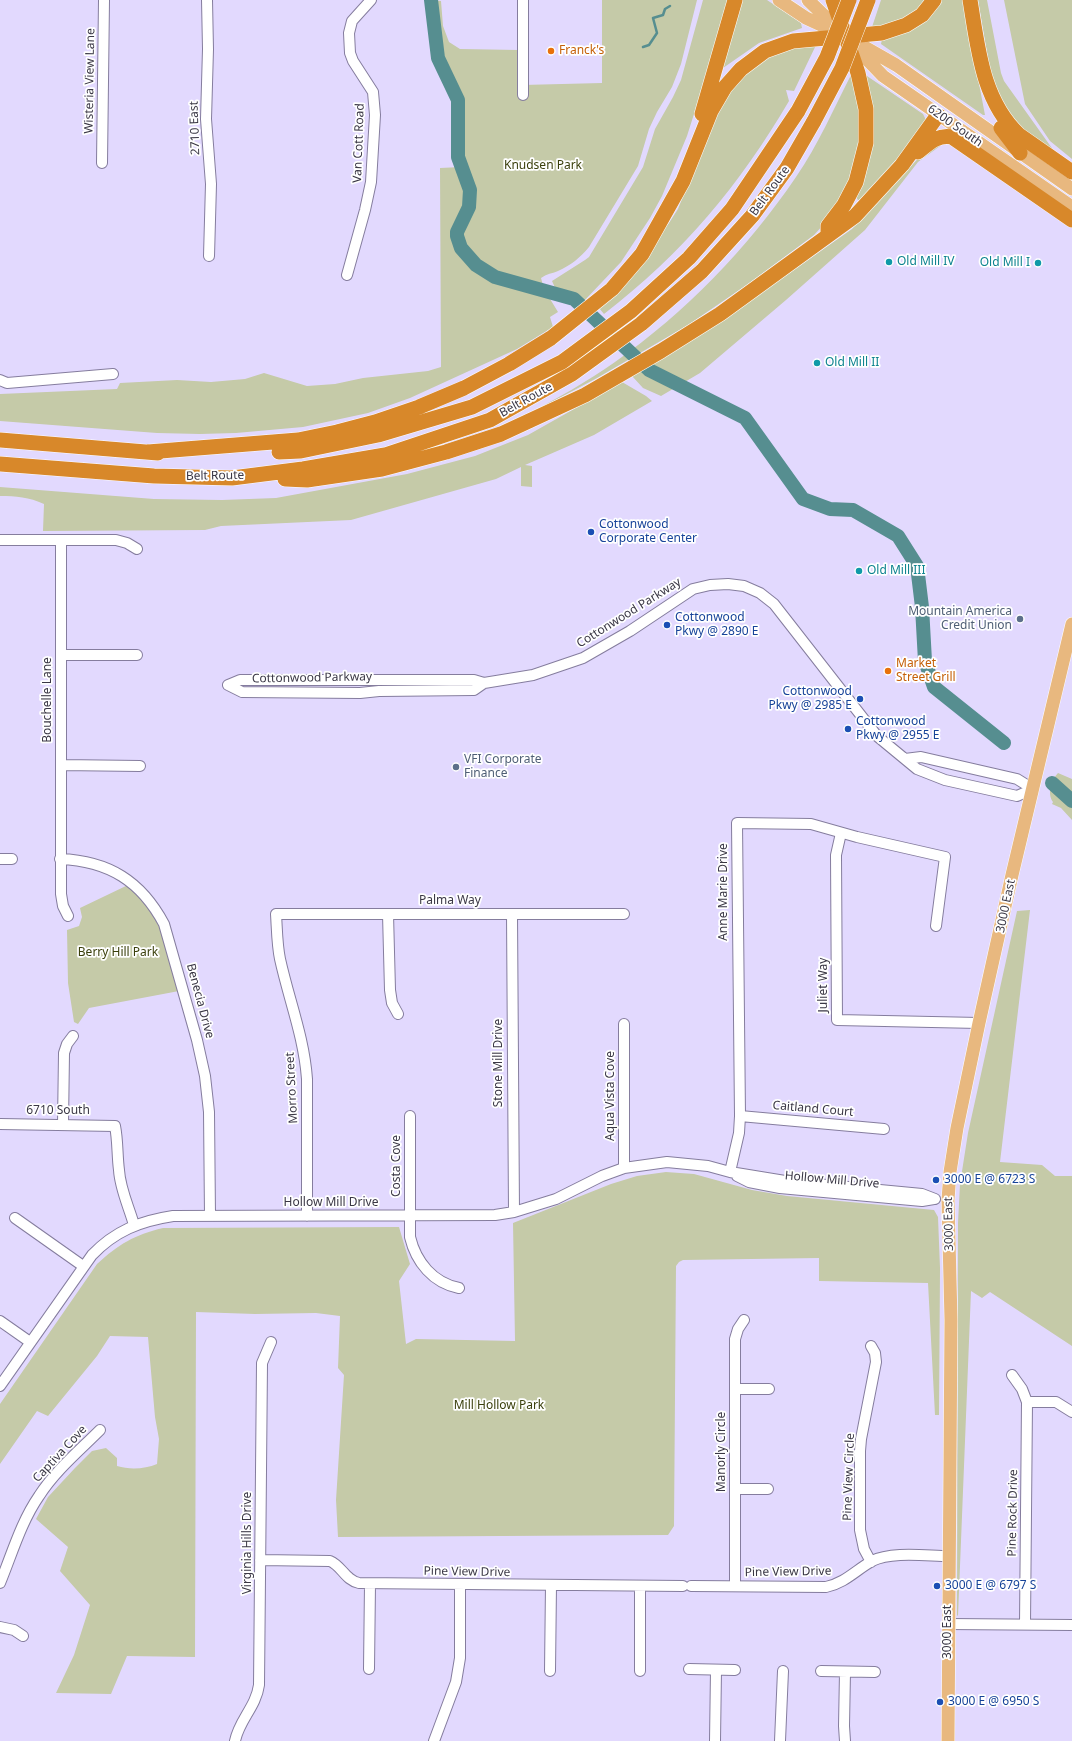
<!DOCTYPE html>
<html>
<head>
<meta charset="utf-8">
<style>
  body { margin:0 }
  canvas { display:block; background:#e2d9fe }
</style>
</head>
<body>
<canvas width="1072" height="1741"></canvas>
<script>
const g = document.querySelector('canvas').getContext('2d');
g.lineJoin = 'round';
function paint(path, color) { g.fillStyle = color; g.fill(path, 'evenodd'); }
function stroke(path, color, width, dash) { g.strokeStyle = color; g.lineWidth = width; g.lineCap = dash ? 'butt' : 'round'; g.setLineDash(dash || []); g.stroke(path); }
function label(font, color, halo, rows, align = 'center') {
  g.font = font + ' "Noto Sans",sans-serif'; g.lineWidth = 3.5; g.setLineDash([]); g.textBaseline = 'middle'; g.strokeStyle = halo; g.fillStyle = color; for (const [text, x, y, turn = 0] of rows) {
    g.save(); g.translate(x, y); g.rotate((+turn || 0) * Math.PI / 180); g.textAlign = isNaN(turn) ? turn : align; if (halo) g.strokeText(text, 0, 0); g.fillText(text, 0, 0); g.restore();
  }
}
const green = new Path2D(`
  M431,0L441,1L443,26L449,42L460,49L519,50L518,84L522,85L602,83V0H697L681,64L672,87L657,112L649,129L638,166L589,247C580,258 571,265 558,271C551,274 548,273 541,278L544,289L558,312L550,317L553,327L517,349L410,398L368,413L303,427L236,433L200,434L157,433L0,421V394L117,389L120,383L177,380L211,382L245,379L264,373L307,386L335,384L363,378L428,371L441,367L440,168L461,167L458,157V100L438,58Z
  M703,0H730L687,136L662,196L650,218L621,262L584,301L576,296L557,292L552,281L585,260L589,257L643,167L655,129L673,97L681,80Z
  M741,0H767L801,23L802,28L759,43L723,68Z
  M881,0H929L912,15L871,30Z
  M942,0H963L985,115H983L881,44L882,39L933,11Z
  M978,0H987L1001,73L1004,81L1054,151L1025,134L1004,111L990,70Z
  M1004,0H1072V159L1050,141L1025,104Z
  M817,43L794,91L786,90L789,101C739,186 683,253 604,314L599,308L669,223L678,209L706,138L730,85L774,52Z
  M852,73L856,85L861,132L852,177L824,224L814,235L748,284L688,325L597,378L527,415C557,398 587,382 615,362C686,312 747,249 796,177C818,145 834,108 852,73Z
  M867,76L923,114L926,120L894,164L861,200H858L856,197L865,78Z
  M947,141L918,162L865,230L786,300L700,373L661,396L643,388L632,376L677,349L761,293L852,229L928,148Z
  M622,382L646,396L652,401L594,435L525,465L532,466V487L521,486V467L496,479L351,520L221,526L205,530L43,531L44,504C29,497 16,496 0,496V487L154,499L222,500L276,498L407,474L475,456L528,435Z
  M1058,773L1072,779V820L1061,808L1052,804L1053,802C1047,794 1051,780 1058,773Z
  M128,885L148,904L160,925L179,991L89,1008L78,1024L74,1022L68,983L67,930L79,926L82,917L80,908Z
  M1030,910L1000,1162L1042,1165L1055,1176H1072V1346L990,1292L982,1298L971,1291L958,1616L957,1615L958,1223L960,1184L968,1133L1017,911Z
  M666,1172L694,1174L752,1190L787,1196L934,1210L938,1217L940,1268L939,1415H935L928,1283L819,1281V1258L683,1260L679,1262L676,1266L674,1526L668,1535L338,1537L336,1500L344,1375L338,1368L340,1316L316,1313L255,1314L196,1312L195,1657L127,1656L111,1694L56,1693L74,1655L90,1605L60,1571L68,1547L36,1519L48,1497L75,1468L92,1451L106,1448L117,1458V1466C130,1470 145,1469 157,1464L159,1439L155,1417L148,1337L110,1336L97,1356L48,1416L37,1411L0,1464V1404L97,1264C119,1244 134,1235 163,1228L399,1227L410,1264L399,1281L406,1344L416,1339L515,1341L513,1223L611,1184L637,1176Z`);
const stream = new Path2D(`
  M643,47L649,45L657,33L653,18L663,15L665,9L670,6`);
const river = new Path2D(`
  M431,0L438,58L458,100V157L470,190L469,207L457,232V236L461,248L476,265L495,277L574,299L649,370L745,418L803,499L830,509L853,510L898,536L917,566L922,607L925,661L934,687L1004,743
  M1052,783L1072,801`);
const minor = new Path2D(`
  M207,0L208,49L206,119L211,184L209,256
  M523,95V0
  M102,163L104,0
  M347,275L365,210L371,182L375,115L373,92L353,61L350,53L349,33L352,21L371,0
  M0,380L7,383L113,374
  M0,540H116L127,543L137,549
  M61,540V894L63,906L68,916
  M61,655H137
  M228,685L240,680H474L484,683L533,675L583,658L630,631L693,589L710,585L728,584L744,586L760,593L774,604L877,736L917,769L945,780L1017,796L1033,789
  M228,685L242,692L360,693L379,691L474,690L484,683
  M905,759L921,757L1017,779L1033,789
  M61,765L140,766
  M841,833L836,855L837,1020L979,1023
  M0,859H12
  M60,859C109,861 141,881 164,924L197,1040L205,1076L209,1112L210,1216
  M388,914L390,990L392,1003L398,1014
  M512,914L514,1212
  M624,1024V1168
  M410,1116V1237C416,1262 433,1283 459,1288
  M740,1116L884,1129
  M0,1124L115,1126C118,1141 117,1155 119,1170C120,1189 129,1207 134,1225
  M63,1124L64,1053L67,1044L73,1036
  M730,1172L739,1133L740,1116L737,823L811,824L857,837L945,857L936,926
  M737,1176L749,1182L780,1188L922,1201L934,1199
  M307,1216V1079C304,1037 289,1000 280,959C277,945 277,929 276,914H624
  M15,1218L83,1266
  M0,1321L30,1342
  M871,1346L875,1353L876,1362L861,1439L860,1451V1530L864,1549L871,1562
  M1012,1375L1022,1389L1027,1402L1025,1624
  M0,1386L92,1255C115,1231 140,1221 173,1216L495,1215L514,1212L556,1199L602,1176L624,1168L667,1162L708,1166L730,1172L785,1181L922,1194L935,1199
  M735,1389H769
  M1027,1402H1056L1072,1412
  M735,1489H768
  M260,1560L330,1561C342,1566 345,1580 359,1583L683,1586
  M0,1583C12,1554 21,1522 39,1496C55,1471 79,1451 100,1430
  M691,1586L826,1587C845,1583 856,1570 872,1561C892,1551 927,1556 949,1556
  M735,1586V1339L738,1329L744,1320
  M948,1624L1072,1625
  M0,1627L14,1630L23,1636
  M369,1669L370,1584
  M689,1669L735,1670
  M550,1671L551,1585
  M640,1671V1586
  M821,1671L875,1672
  M235,1741C239,1720 256,1707 259,1685L262,1363L271,1342
  M434,1741L456,1682L460,1658V1585
  M715,1741L716,1670
  M780,1741L783,1671
  M845,1741L844,1726L845,1672`);
const major = new Path2D(`
  M779,0L806,18L845,36L896,65L1072,189
  M808,0L839,30
  M855,47L883,76L1072,207
  M948,1741L951,1320L948,1200L950,1172L957,1128L979,1023L1012,875L1072,624`);
const highway = new Path2D(`
  M970,0C978,48 982,100 1019,135L1072,172
  M702,114L735,0
  M1001,128L1020,153
  M918,152C929,143 938,134 952,137L1072,220
  M828,234V226L844,205L856,182L866,143V109L858,73L833,0
  M0,440L158,453
  M148,452L298,440L337,432L375,422L419,407L464,388L509,364L551,338L612,289L642,254L683,181L711,111L725,87L741,69L765,51L793,41L882,33L906,25L922,15L934,0
  M279,452L301,451L378,435L472,407L562,362L631,311L689,258L732,209L798,111
  M0,464L154,476L232,478L303,469L385,455L490,420L572,374L641,324L702,271L752,216L787,168L814,121
  M285,479L307,480L382,469L446,452L501,434L585,395L661,351L720,314L855,216L902,165L938,115`);
const highwayBridge = new Path2D(`
  M798,111L827,57L849,0
  M814,121L842,68L868,0`);
const markers = [
  [551,51,4,"#e8710a"],
  [889,262,4,"#0f9aa8"],
  [1038,263,4,"#0f9aa8"],
  [817,363,4,"#0f9aa8"],
  [591,532,4,"#1a4fb4"],
  [859,571,4,"#0f9aa8"],
  [1020,619,4,"#5c6f8a"],
  [667,625,4,"#1a4fb4"],
  [888,671,4,"#e8710a"],
  [860,699,4,"#1a4fb4"],
  [848,729,4,"#1a4fb4"],
  [456,767,4,"#5c6f8a"],
  [936,1180,4,"#1a4fb4"],
  [937,1586,4,"#1a4fb4"],
  [940,1702,4,"#1a4fb4"]
];
const foodNames = [
  ["Franck's",559,51],
  ["Market",896,664],
  ["Street Grill",896,678]
];
const streetNames = [
  ["Wisteria View Lane",90,81,-89],
  ["6200 South",955,126,35],
  ["2710 East",195,128,-92],
  ["Van Cott Road",359,143,-88],
  ["Belt Route",770,191,-54],
  ["Belt Route",526,400,-29],
  ["Belt Route",215,476,-1],
  ["Cottonwood Parkway",629,613,-32],
  ["Cottonwood Parkway",312,678,-1],
  ["Bouchelle Lane",48,700,-90],
  ["Anne Marie Drive",724,892,-90],
  ["Palma Way",450,901],
  ["3000 East",1006,906,-78],
  ["Juliet Way",824,985,-90],
  ["Benecia Drive",200,1001,75],
  ["Stone Mill Drive",499,1063,-90],
  ["Morro Street",292,1088,-93],
  ["Aqua Vista Cove",611,1096,-90],
  ["Caitland Court",813,1109,5],
  ["6710 South",58,1111],
  ["Costa Cove",397,1166,-90],
  ["Hollow Mill Drive",832,1180,5],
  ["Hollow Mill Drive",331,1203],
  ["3000 East",949,1224,-91],
  ["Manorly Circle",722,1452,-90],
  ["Captiva Cove",60,1454,-47],
  ["Pine View Circle",849,1477,-88],
  ["Pine Rock Drive",1013,1513,-89],
  ["Virginia Hills Drive",248,1543,-90],
  ["Pine View Drive",467,1572,1],
  ["Pine View Drive",788,1572,-1],
  ["3000 East",948,1632,-90]
];
const parkNames = [
  ["Knudsen Park",543,166],
  ["Berry Hill Park",118,953],
  ["Mill Hollow Park",499,1406]
];
const cultureNames = [
  ["Old Mill IV",897,262],
  ["Old Mill I",1030,263,"right"],
  ["Old Mill II",825,363],
  ["Old Mill III",867,571]
];
const transitNames = [
  ["Cottonwood",599,525],
  ["Corporate Center",599,539],
  ["Cottonwood",675,618],
  ["Pkwy @ 2890 E",675,632],
  ["Cottonwood",852,692,"right"],
  ["Pkwy @ 2985 E",852,706,"right"],
  ["Cottonwood",856,722],
  ["Pkwy @ 2955 E",856,736],
  ["3000 E @ 6723 S",944,1180],
  ["3000 E @ 6797 S",945,1586],
  ["3000 E @ 6950 S",948,1702]
];
const serviceNames = [
  ["Mountain America",1012,612],
  ["Credit Union",1012,626],
  ["VFI Corporate",464,760,"left"],
  ["Finance",464,774,"left"]
];
paint(green, '#c5caa8');
stroke(stream, '#568e90', 2.5);
stroke(river, '#568e90', 14);
stroke(minor, '#857d9e', 12);
stroke(major, '#fff', 14);
stroke(highway, '#fff', 16);
stroke(minor, '#fff', 10);
stroke(major, '#e8b87f', 13);
stroke(highway, '#d8882a', 15);
stroke(highwayBridge, '#fff', 16, []);
stroke(highwayBridge, '#d8882a', 15);
for (const [x, y, r, color] of markers) { const dot = new Path2D(); dot.arc(x, y, r, 0, 2 * Math.PI); g.fillStyle = color; g.fill(dot); stroke(dot, '#fff', 1.5); }
label('12px', '#c56008', '#fff', foodNames, 'left');
label('12px', '#3a3745', '#fff', streetNames);
label('12px', '#3a3f0b', '#fff', parkNames);
label('12px', '#0d838f', '#fff', cultureNames, 'left');
label('12px', '#164399', '#fff', transitNames, 'left');
label('12px', '#4e5e75', '#fff', serviceNames, 'right');
</script>
</body>
</html>
